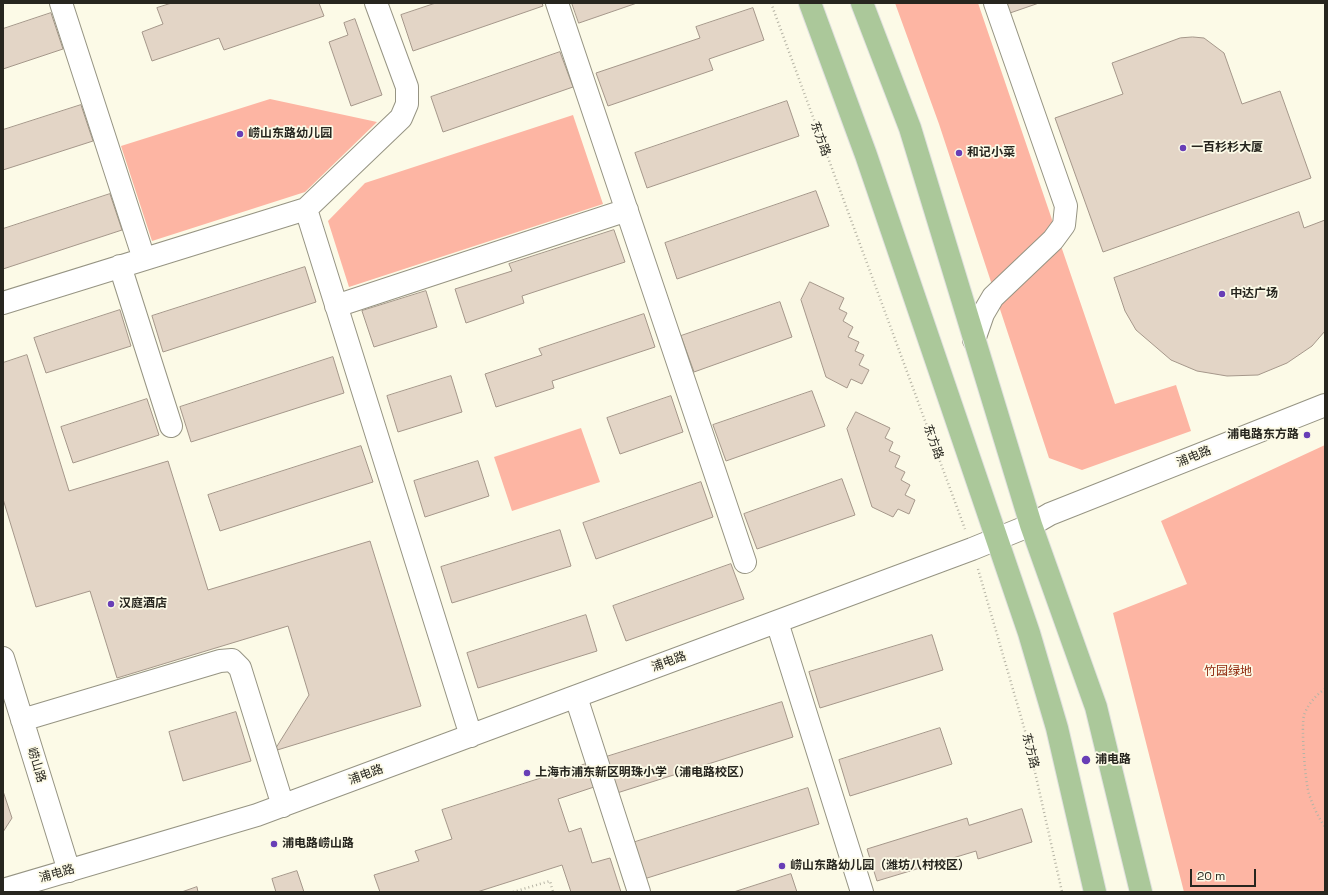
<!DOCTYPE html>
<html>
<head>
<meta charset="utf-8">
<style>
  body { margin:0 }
  #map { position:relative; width:1328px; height:895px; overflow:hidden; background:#fcfae7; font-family:"Space Grotesk",sans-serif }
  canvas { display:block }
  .frame { position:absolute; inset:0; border:4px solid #27261f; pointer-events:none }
  .scale { position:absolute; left:1190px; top:869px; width:66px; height:18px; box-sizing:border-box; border:2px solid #27261f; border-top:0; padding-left:5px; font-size:12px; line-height:14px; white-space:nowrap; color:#27261f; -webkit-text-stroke:3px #fcfae7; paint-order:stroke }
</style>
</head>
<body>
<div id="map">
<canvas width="1328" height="895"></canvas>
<div class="frame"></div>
<div class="scale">20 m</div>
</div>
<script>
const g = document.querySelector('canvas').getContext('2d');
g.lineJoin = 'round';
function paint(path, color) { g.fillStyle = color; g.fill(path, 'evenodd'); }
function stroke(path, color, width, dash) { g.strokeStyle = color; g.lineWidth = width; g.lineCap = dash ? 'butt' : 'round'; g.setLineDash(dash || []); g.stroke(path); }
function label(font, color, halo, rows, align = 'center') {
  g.font = font + ' "Space Grotesk","Noto Sans SC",sans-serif'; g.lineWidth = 3.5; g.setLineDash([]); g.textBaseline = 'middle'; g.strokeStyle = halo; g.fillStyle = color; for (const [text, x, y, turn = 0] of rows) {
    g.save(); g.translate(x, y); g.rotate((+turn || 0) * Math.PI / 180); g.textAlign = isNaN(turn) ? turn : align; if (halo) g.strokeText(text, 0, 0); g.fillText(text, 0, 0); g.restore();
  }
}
const green = new Path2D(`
  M895,3H978L1115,404L1176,385L1191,431L1082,470L1049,458L939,124Z
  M270,99L377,122L305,192L152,241L121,146Z
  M573,115L603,204L349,287L328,221L365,183Z
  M581,428L600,482L512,511L494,457Z
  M1325,445V892H1184L1113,613L1187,584L1161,521Z`);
const building = new Path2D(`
  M172,3H319L324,16L224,50L219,38L152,61L142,32L163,24L157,8Z
  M436,3H542L543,6L413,51L401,15Z
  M572,3H637L579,23Z
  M1006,3H1039L1010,13Z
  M753,8L764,40L709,59L713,70L608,106L596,73L700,38L696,27Z
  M51,13L63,49L3,69V29Z
  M355,19L382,95L351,106L329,42L348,35L344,23Z
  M1193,37L1204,38L1224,53L1242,104L1280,91L1311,178L1103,252L1055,118L1123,94L1112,63L1180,38Z
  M560,52L573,87L443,132L431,97Z
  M787,101L799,136L647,188L635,153Z
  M81,105L93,141L3,170V130Z
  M816,191L829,226L677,279L665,243Z
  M110,194L122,230L3,269V229Z
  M1299,212L1304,228L1325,220V331L1312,346L1287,363L1258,375L1227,376L1197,371L1171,360L1136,330L1125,311L1114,278Z
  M614,230L625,262L522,296L524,303L466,323L455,289L512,271L509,264Z
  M305,267L316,302L163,352L152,316Z
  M810,282L844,298L839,309L847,313L843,321L853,327L848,337L859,342L855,351L864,355L859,365L869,370L862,384L851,379L847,388L826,377L801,300Z
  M426,291L437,327L374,347L362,311Z
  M780,302L792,337L694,372L681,336Z
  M120,310L131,346L46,373L34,338Z
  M644,314L655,347L552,381L554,388L496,407L485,374L542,355L539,349Z
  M27,355L69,491L168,461L208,590L370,541L421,706L274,751L309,695L288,626L117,678L90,591L36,607L3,499V363Z
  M333,357L344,393L191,442L180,407Z
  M451,376L462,412L398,432L387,396Z
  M812,391L825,426L726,461L713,425Z
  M671,396L683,432L620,454L607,418Z
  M147,399L159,435L73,463L61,427Z
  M856,412L890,428L885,438L893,442L889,451L900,456L895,467L905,472L901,480L910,485L905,495L915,500L909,514L898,509L893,517L872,507L847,429Z
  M361,446L373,482L220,531L208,495Z
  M478,461L489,496L425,517L414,481Z
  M842,479L855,515L757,549L744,514Z
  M701,482L713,517L596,559L583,523Z
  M560,530L571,566L452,603L441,567Z
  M731,564L744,599L626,641L613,606Z
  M586,615L597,651L478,688L467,653Z
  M932,635L943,670L820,708L809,672Z
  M782,702L793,737L617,793L606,757Z
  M236,712L251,761L183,781L169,732Z
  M940,728L952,764L850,796L839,760Z
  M589,763L597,786L558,799L569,832L581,828L592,863L610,858L621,892H571L562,865L477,892H380L374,875L419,861L415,851L452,839L442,810Z
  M808,788L819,824L644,879L632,843Z
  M3,791L12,818L3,832Z
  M1022,809L1032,842L978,859L976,851L877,881L867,849L967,818L969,825Z
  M297,871L304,892H276L272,879Z
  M791,874L797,892H734Z
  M197,887L198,892H182Z`);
const path = new Path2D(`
  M771,3L965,529
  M978,569L1028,741L1062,892
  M1325,689C1316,695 1308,704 1304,715C1301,727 1305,781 1309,794C1313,806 1318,817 1325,827
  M513,892L550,881L553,892`);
const minor = new Path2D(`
  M61,3L144,259
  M557,3L745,562
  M306,209L471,736
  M120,266L171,426
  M3,303L306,209L401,118L407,104V87L376,3
  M336,306L627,210
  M974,340L983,314L993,297L1053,240L1064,225L1066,206L995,3
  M777,622L862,892
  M3,658L69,871
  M576,697L639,892
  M22,720L220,661L232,660L240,668L283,806
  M3,890L257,815L972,549L1031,525L1050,514L1325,405`);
const major = new Path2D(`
  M810,3L866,155L1029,633L1057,728L1095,892
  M862,3L910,128L1031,525L1096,707L1141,892`);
const markers = [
  [240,134,4,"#683eb6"],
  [1183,148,4,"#683eb6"],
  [959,153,4,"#683eb6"],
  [1222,294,4,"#683eb6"],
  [1307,435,4,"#683eb6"],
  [111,604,4,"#683eb6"],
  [1086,760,5,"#683eb6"],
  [527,773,4,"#683eb6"],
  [274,844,4,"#683eb6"],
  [782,866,4,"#683eb6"]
];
const poiNames = [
  ["崂山东路幼儿园",248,134],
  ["一百杉杉大厦",1191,148],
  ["和记小菜",967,153],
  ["中达广场",1230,294],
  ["浦电路东方路",1299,435,"right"],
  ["汉庭酒店",119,604],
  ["浦电路",1095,760],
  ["上海市浦东新区明珠小学（浦电路校区）",535,773],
  ["浦电路崂山路",282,844],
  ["崂山东路幼儿园（潍坊八村校区）",790,866]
];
const streetNames = [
  ["东方路",820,139,70],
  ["东方路",933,442,70],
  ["浦电路",1194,457,-22],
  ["浦电路",669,662,-20],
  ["东方路",1030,751,76],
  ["崂山路",36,765,73],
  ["浦电路",366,775,-20],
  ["浦电路",57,874,-16]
];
const parkNames = [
  ["竹园绿地",1228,672]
];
paint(green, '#fdb5a3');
paint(building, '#e3d5c6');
stroke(building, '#a5978a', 1);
stroke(minor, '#969483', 24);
stroke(major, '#e1e1e0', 24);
stroke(path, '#b6b4a5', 2.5, [1, 3]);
stroke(minor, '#fff', 22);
stroke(major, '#abc89a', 22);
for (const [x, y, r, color] of markers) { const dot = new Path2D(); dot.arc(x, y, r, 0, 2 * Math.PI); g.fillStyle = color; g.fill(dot); stroke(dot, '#fcfae7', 1.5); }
label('bold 12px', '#27261f', '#fcfae7', poiNames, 'left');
label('12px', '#27261f', '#fcfae7', streetNames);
label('12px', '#8d260b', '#fcfae7', parkNames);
</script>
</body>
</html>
